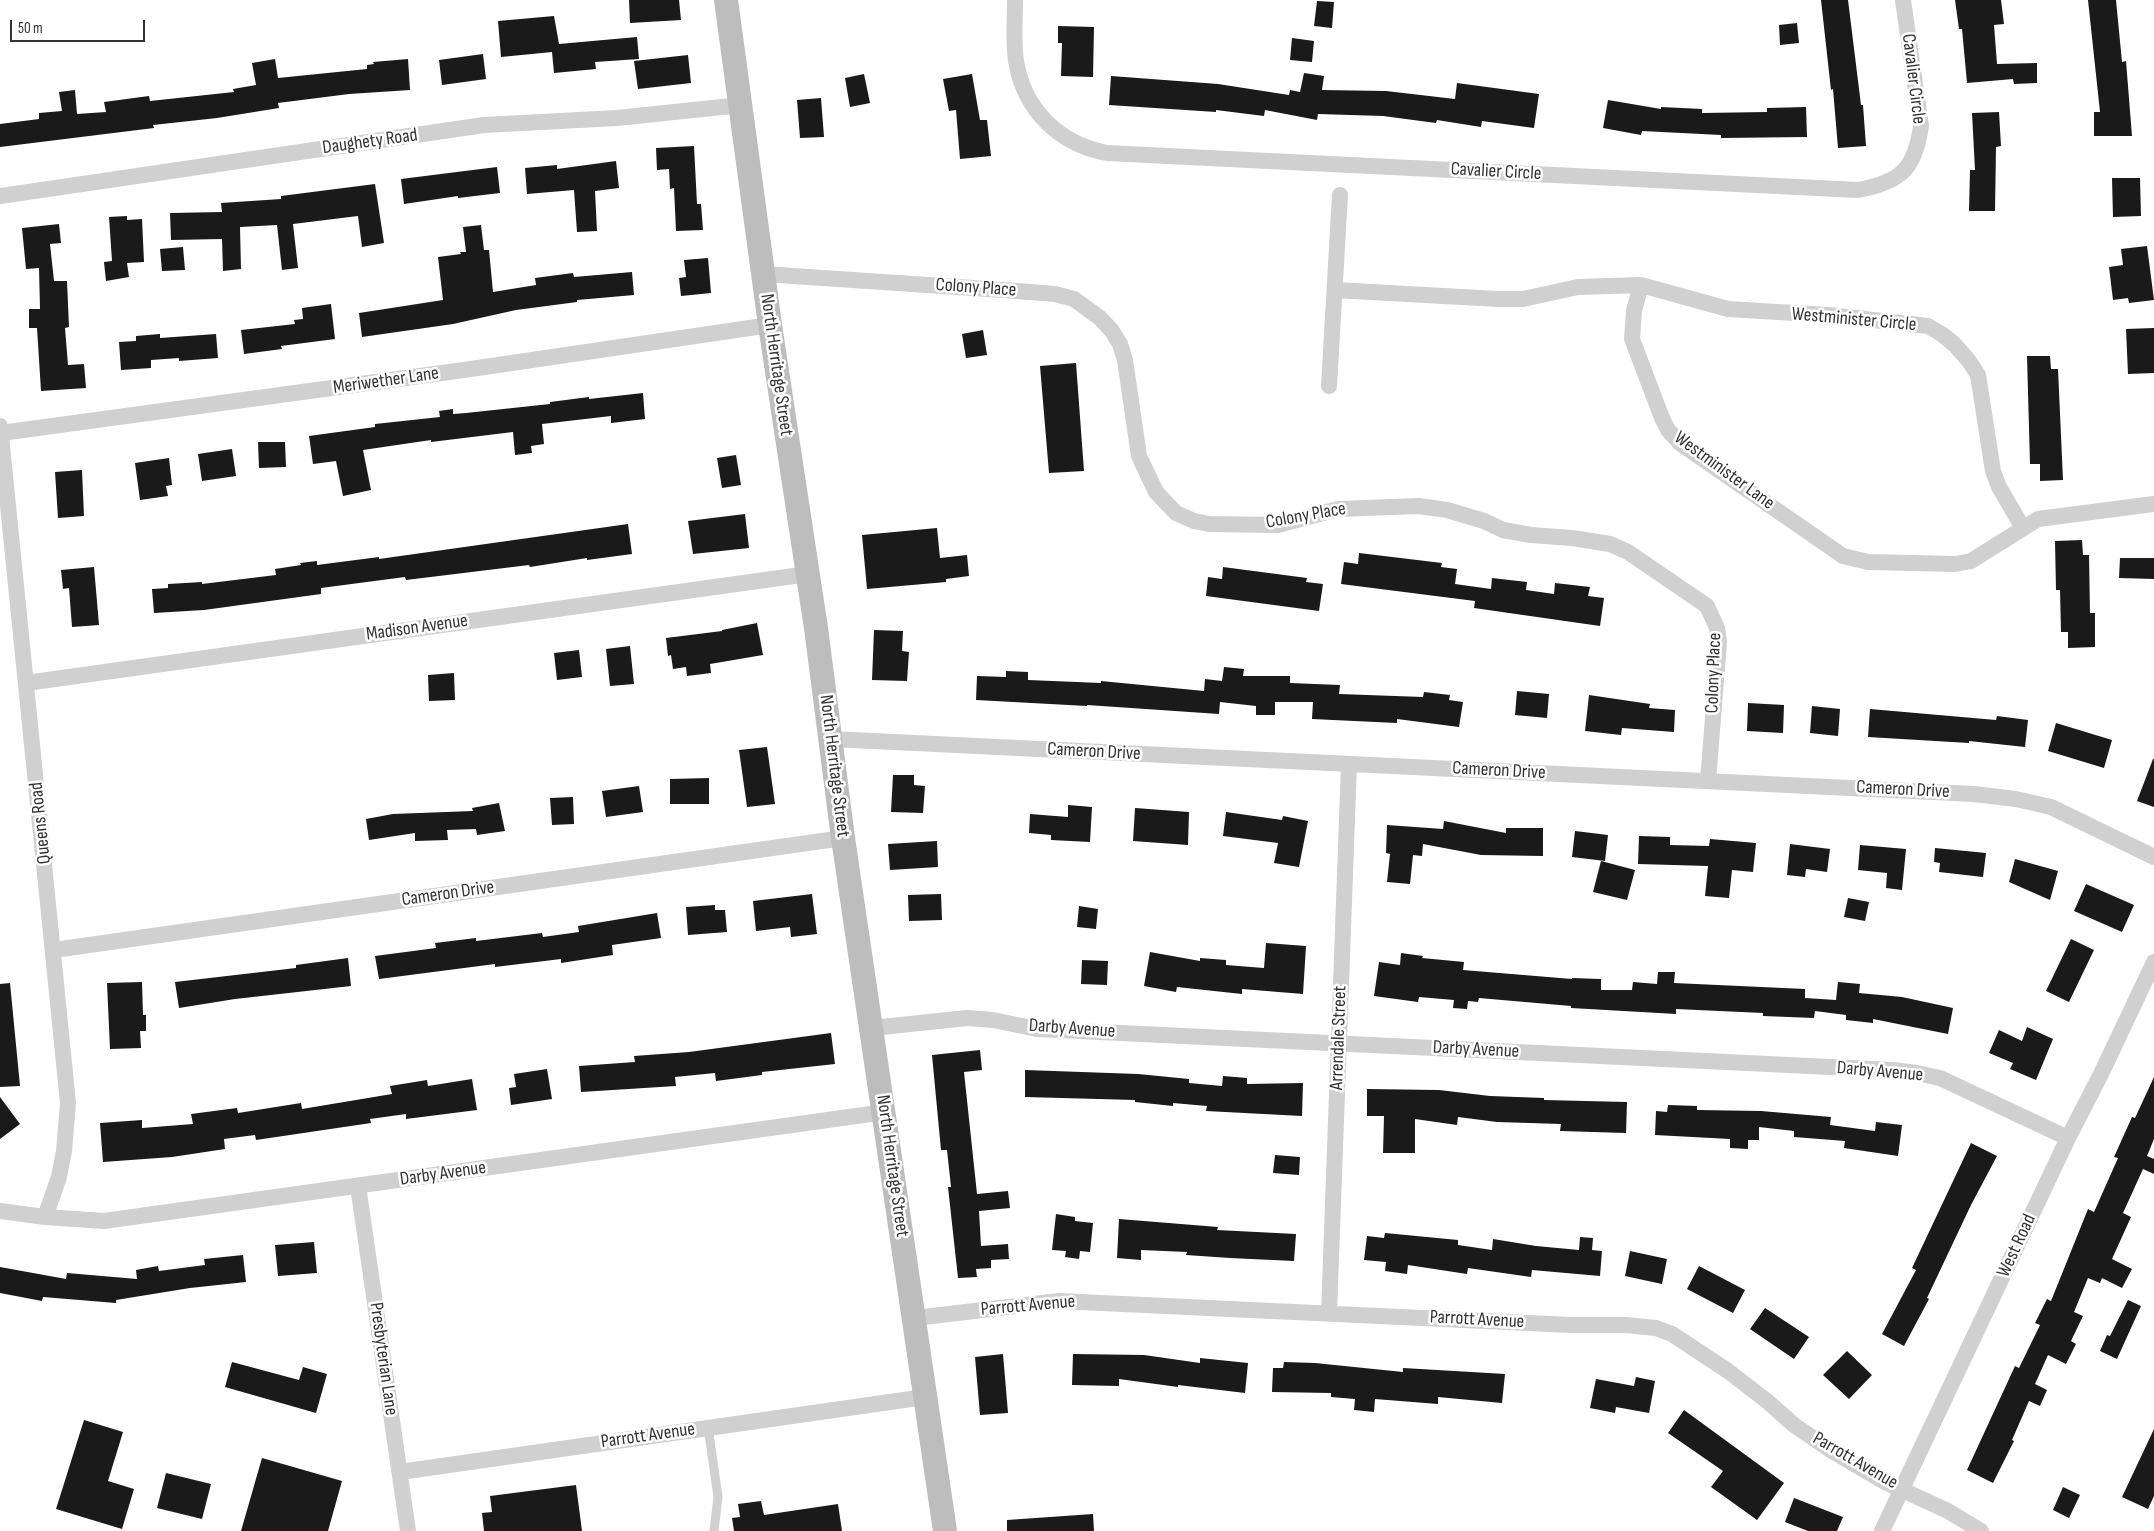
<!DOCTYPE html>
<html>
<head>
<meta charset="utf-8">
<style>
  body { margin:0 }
  #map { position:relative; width:2154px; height:1531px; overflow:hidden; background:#fff; font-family:"Sofia Sans Condensed",sans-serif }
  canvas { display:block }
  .scale { position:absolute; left:10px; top:20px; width:135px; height:22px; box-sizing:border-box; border:2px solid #333; border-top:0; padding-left:6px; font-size:15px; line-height:18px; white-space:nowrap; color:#333; -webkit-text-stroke:4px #fff; paint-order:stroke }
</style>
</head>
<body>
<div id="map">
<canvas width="2154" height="1531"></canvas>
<div class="scale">50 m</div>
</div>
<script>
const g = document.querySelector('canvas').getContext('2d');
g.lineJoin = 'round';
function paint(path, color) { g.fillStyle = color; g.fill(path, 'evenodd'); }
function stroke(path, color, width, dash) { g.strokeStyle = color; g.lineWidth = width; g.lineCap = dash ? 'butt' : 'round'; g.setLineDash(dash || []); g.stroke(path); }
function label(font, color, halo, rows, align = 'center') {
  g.font = font + ' "Sofia Sans Condensed",sans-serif'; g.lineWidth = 5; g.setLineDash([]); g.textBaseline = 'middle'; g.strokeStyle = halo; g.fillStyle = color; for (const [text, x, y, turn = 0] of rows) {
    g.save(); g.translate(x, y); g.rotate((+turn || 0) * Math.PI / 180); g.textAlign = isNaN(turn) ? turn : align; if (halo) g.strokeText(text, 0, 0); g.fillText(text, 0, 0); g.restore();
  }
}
const building = new Path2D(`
  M629,0H679L681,20L630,23Z
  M1821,0H1848L1861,105H1863L1866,146L1838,148L1833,89L1831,90Z
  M1955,0H2001L2004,24L1994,25L1997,64L2037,63V83L2014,84L2013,79L1967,83L1962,29H1959Z
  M2088,0H2116L2122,62L2126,61L2132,136H2094V112H2100Z
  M1317,1L1334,2L1332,28L1314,26Z
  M554,16L559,44L637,37L639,59L595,62L596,69L554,73L552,52L501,57L498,21Z
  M1797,23L1799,43L1780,45L1779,25Z
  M1058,26L1094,27L1093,77L1061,76L1062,43H1058Z
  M1292,38L1314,41L1312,62L1290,60Z
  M483,54L486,79L442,85L439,60Z
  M688,55L691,83L638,89L634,61Z
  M275,59L278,78L367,69V65L374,64L373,62L408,59L410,90L349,94L278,103L279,108L217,118L153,125L154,128L0,147V124L39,119V113L62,111L59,92L75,90L77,114L106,112L104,102L149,96L150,101L234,92L233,89L256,85L252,63Z
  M1304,73L1324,76L1322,90L1386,91L1455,99L1457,83L1539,94L1534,128L1482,121L1481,127L1437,120L1436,123L1383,116L1318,114L1317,120L1265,110L1264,116L1216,110V112L1109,105L1111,76L1218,84L1289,95L1290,90L1300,92Z
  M864,74L870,103L850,107L845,78Z
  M972,74L980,120H987L991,156L960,159L956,110L949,111L943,79Z
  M821,98L824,137L800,138L797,100Z
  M1608,100L1661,109V107L1702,109V113L1767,112V108L1806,107L1807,137L1721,138V135L1642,131L1641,135L1603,128Z
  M1999,112L2001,146L1996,147L1995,211H1969L1970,170H1975L1972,113Z
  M694,146L697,204H701L703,230L676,231L674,188L670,189L669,169L657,170L656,148Z
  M616,161L619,188L595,191L597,231L577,232L574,190L527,194L525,168L557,165V169Z
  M497,167L500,193L458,198V196L404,204L401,179Z
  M2112,178H2140L2141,216L2113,217Z
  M375,184L384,243L362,247L358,216L293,224L298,268L282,270L277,225L240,227L241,269L223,271L222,239L171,240L170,213L222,212L221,203L281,199V196Z
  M127,216V220L142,219L144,262L127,263L129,277L106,281L104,262L112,261L109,217Z
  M59,224L61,243L50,244L54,281H67L69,327L65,328L68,365L84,364L86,388L41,391L37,328H29V309H40L39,268L26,269L22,228Z
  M481,225L484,250H489L493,292L536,285L535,278L573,273L574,277L632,272L634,295L577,300V302L516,310L453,324L362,337L359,313L443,300L438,257L461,254L460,252H466L463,227Z
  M2147,246L2154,300L2129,303L2128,298L2113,300L2109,267L2123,265L2121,249Z
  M183,247L185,270L162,271L160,249Z
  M708,258L711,293L681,296L679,278L686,277L684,260Z
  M331,304L335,339L281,346L282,349L244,354L241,330L295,324L294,320L303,319L302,308Z
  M2154,328V373L2128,374L2126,329Z
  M983,330L987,355L966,358L962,334Z
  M160,334V338L216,334L218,358L179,361V358L151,360V368L121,370L119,342L136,341V336Z
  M2027,356H2050L2051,369H2058L2063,480L2040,481V464H2030Z
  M1076,363L1084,471L1049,473L1040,366Z
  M643,393L645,419L611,423V416L542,424L544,444L531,446L532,453L515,455L513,432L431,442V440L363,450L371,490L343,496L336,461L313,464L309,436L375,427V424L440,417L439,411L453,409V414L466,413L550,404V402L589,397V399Z
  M258,442H285L286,467L259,468Z
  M232,449L236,476L202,481L198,454Z
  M736,455L741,485L722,488L717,458Z
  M169,458L172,485L166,486L168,496L140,500L135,463Z
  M82,470L84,516L58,518L55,472Z
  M745,514L749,548L693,554L688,521Z
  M628,524L632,554L587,560V558L530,567L529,565L406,580L405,577L321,588V594L204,610L154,613L152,589L168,588V584L202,582V584L276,575L275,569L301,565L300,563L317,561V565L379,557V559Z
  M937,528L940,558L967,555L969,576L946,579V582L867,589L862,535Z
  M2082,540L2083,555H2089L2090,613H2095V647L2068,648V632H2061L2060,590H2056L2055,541Z
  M1359,553L1442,563L1441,567L1457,569L1455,584L1491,589L1492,578L1527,582L1526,590L1554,594L1555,583L1590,587L1588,596L1604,598L1600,626L1474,608L1475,601L1341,584L1344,562L1358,564Z
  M2120,558H2154V579L2119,578Z
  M94,567L99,625L72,627L69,588L63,589L61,570Z
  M1223,567L1307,578L1306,582L1323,584L1319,611L1206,596L1208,577L1222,579Z
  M757,623L763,655L710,664L711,673L687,676L686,667L673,669L671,655L668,656L666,638L722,631V630Z
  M874,630L903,631L902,651L909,652L907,681L872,680Z
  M630,646L634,684L610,686L606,649Z
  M579,650L582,677L557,680L554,653Z
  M1224,667L1244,669L1243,676H1290V683L1340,685L1339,694L1423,697L1424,692L1450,695L1449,700L1463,702L1459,727L1397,719V723L1312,719L1313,702H1275V715H1256V706L1220,702L1219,714L1087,705V706L976,700L977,676L1006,677V671L1028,672V680L1101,683V681L1204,691L1205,679L1222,681Z
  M454,673L455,700L429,701L428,675Z
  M1517,691L1549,694L1547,718L1515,715Z
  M1589,695L1650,704L1649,708L1675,710L1674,732L1622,728L1621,735L1585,731Z
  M1748,703L1784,705L1783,733L1747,731Z
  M1812,706L1840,709L1838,736L1810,733Z
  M1870,709L1996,720L1997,716L2028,720L2025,747L1969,741V743L1868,737Z
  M2056,723L2112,740L2104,768L2048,751Z
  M767,747L775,804L747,807L739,750Z
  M2153,759H2154V807L2137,801Z
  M893,775H914V785L925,786L923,813L891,812Z
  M709,778V804H670V779Z
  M639,786L643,812L606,817L602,791Z
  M573,797L574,824L552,825L550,798Z
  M499,803L505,831L477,835L476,829L447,830L448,840L415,841V833L369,840L366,819L393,814L473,811L472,808Z
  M1068,805L1092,807L1090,842L1051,840V835L1029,833L1030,814L1068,817Z
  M1135,808L1189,812L1188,845L1133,841Z
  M1226,812L1282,820L1283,816L1308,821L1299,867L1274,863L1278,843L1223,836Z
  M1444,821L1506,833V828H1543V856L1481,855L1423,844L1422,856L1413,855L1410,884L1387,882L1390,854L1386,853L1387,825L1443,829Z
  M1575,831L1608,835L1605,861L1572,857Z
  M1639,836L1670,837V845L1709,846L1710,839L1756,843L1753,872L1732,870L1729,898L1705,896L1708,866L1638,864Z
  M937,841L938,867L890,870L888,844Z
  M1790,844L1830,849L1827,872L1806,869L1805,877L1787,875Z
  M1860,845L1906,849L1902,890L1886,888L1887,873L1858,870Z
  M1935,848L1986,853L1983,877L1939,872L1940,863L1934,862Z
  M2015,859L2058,871L2050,900L2009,882Z
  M1601,861L1635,870L1627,900L1593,892Z
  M2086,884L2134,905L2122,932L2074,911Z
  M812,894L817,934L791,937L790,927L756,931L753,901Z
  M941,894L942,920L909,921L908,895Z
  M1848,898L1869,902L1865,921L1844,917Z
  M715,905V910H725L727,932L688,935L686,907Z
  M1079,906L1098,909L1096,929L1077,927Z
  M657,913L661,938L612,945L613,955L561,963V959L495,967V964L379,979L375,956L436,948L435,943L476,938V941L542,933L543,937L579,932L578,926Z
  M2071,939L2094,950L2069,1002L2046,991Z
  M1266,943L1306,946L1303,994L1242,989V994L1177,987L1176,992L1144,986L1150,952L1200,961V958L1226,960V965L1264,968Z
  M1401,953L1423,956L1422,958L1464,962L1463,970L1572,979V978L1601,979V990H1632L1633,982L1657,984L1658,972H1675L1674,983L1805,989V998L1836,1000L1838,982L1860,984L1859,993L1902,997L1953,1008L1948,1034L1873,1019V1023L1846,1020V1015L1815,1011L1814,1018L1763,1016V1013L1676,1009V1014L1571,1008V1006L1479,998L1478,1002L1468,1001L1467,1009L1453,1008L1454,1000L1419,997L1418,1002L1374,996L1379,962L1400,965Z
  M348,958L351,986L235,999L179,1008L175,982L296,968V965Z
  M1082,960L1108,961L1107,985L1081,984Z
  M142,982L143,1015H146V1031H140L141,1048L110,1049L107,983Z
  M10,983L20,1086L0,1087V984Z
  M2027,1027L2053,1039L2036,1080L2010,1069L2013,1063L1989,1053L1999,1030L2022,1041Z
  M831,1033L835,1064L762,1072V1075L716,1081L715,1073L675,1077L676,1086L581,1092L579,1066L635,1062L634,1056L689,1052Z
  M980,1050L982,1070L964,1072L977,1194L1008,1191L1010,1208L979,1211L981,1246L1008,1244L1009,1259L991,1260V1268L976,1269L977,1277L958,1278L948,1187H951L947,1150H941L932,1055Z
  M547,1069L552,1099L511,1105L509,1088L516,1087L514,1074Z
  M1025,1070L1138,1074L1189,1079V1083L1222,1086L1223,1076L1247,1078V1084L1303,1083L1302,1116L1206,1111L1207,1106L1173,1103V1106L1135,1102V1100L1025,1097Z
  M2154,1077V1139L2147,1156L2154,1159V1174L2143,1169L2123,1213L2131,1217L2112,1259L2132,1269L2122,1288L2102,1278L2100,1283L2088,1278L2074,1312L2083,1316L2071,1341L2076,1344L2066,1364L2048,1355L2035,1384L2047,1390L2040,1406L2029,1401L2012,1440L2014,1441L1993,1483L1967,1470L2015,1366L2019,1368L2040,1325L2035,1323L2047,1299L2051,1301L2088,1209L2094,1212L2118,1158L2114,1157L2132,1117L2135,1118Z
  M472,1079L477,1110L406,1119V1114L370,1119L371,1123L256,1140L255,1135L224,1139L225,1149L172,1157L103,1162L100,1123L142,1120V1128L193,1124L191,1114L237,1108L238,1113L301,1103L302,1109L392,1094L390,1086L427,1080L428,1086Z
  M1367,1089L1439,1090L1490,1096L1544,1098V1100L1627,1102L1626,1133L1560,1131L1561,1124L1497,1122L1458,1117L1457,1125L1415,1119V1153H1383L1384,1116H1367Z
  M0,1097L20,1124L0,1139Z
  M1668,1105L1697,1106V1110L1761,1111L1831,1117L1830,1125L1875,1131L1876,1122L1902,1125L1898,1156L1844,1148L1845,1141L1794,1137V1131L1759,1127V1140H1748V1149L1730,1148V1139L1655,1135L1656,1111L1667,1112Z
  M1971,1143L1997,1156L1971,1205L1927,1298L1929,1299L1904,1346L1882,1334L1916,1270L1912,1268Z
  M1275,1155L1300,1157L1299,1175L1273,1173Z
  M1056,1214L1075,1217V1221L1093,1223L1090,1252L1080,1251L1079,1259L1065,1257L1066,1251L1052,1250Z
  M1119,1219L1218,1227L1217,1230L1296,1234L1294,1261L1230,1258L1186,1255L1187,1252L1141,1250V1260L1117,1258Z
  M1385,1233L1458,1240V1245L1492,1250L1493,1239L1536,1246L1579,1250L1580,1237L1593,1238L1592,1250L1602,1251L1600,1276L1532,1270L1531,1277L1468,1268L1467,1274L1408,1265L1407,1274L1385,1271L1386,1262L1364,1260L1367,1236L1384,1238Z
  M314,1242L317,1273L278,1276L275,1245Z
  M1630,1251L1667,1259L1662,1284L1625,1276Z
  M243,1255L246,1282L190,1288L116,1300V1303L43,1297L42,1301L0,1293V1267L66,1279L67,1273L137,1279L136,1270L158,1266L159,1271L205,1265L204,1259Z
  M1699,1266L1745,1290L1733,1313L1687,1289Z
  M2128,1300L2141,1306L2117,1359L2100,1351L2107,1335L2110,1336Z
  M1765,1308L1809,1337L1794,1359L1750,1329Z
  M1847,1351L1872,1375L1849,1399L1823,1375Z
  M1003,1354L1008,1413L980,1415L975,1357Z
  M1073,1354L1144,1355L1200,1363V1358L1248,1363L1245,1393L1178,1385V1387L1119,1379V1386L1072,1385Z
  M232,1362L299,1380L303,1367L327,1374L316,1413L225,1387Z
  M1284,1362L1315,1363L1403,1372V1368L1505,1374L1502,1403L1438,1397V1404L1375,1399L1374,1412L1354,1410L1355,1399L1331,1397V1393L1272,1392L1273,1368H1283Z
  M1636,1377L1655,1381L1649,1413L1616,1407L1615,1413L1590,1408L1596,1379L1634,1386Z
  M1684,1410L1784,1483L1757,1520L1711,1487L1723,1471L1668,1433Z
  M84,1420L123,1432L108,1481L134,1489L122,1529L56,1509Z
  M2154,1429V1496L2148,1509L2122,1497Z
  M262,1458L342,1481L328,1531H241Z
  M166,1473L211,1484L202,1519L157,1508Z
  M576,1485L582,1531H484L482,1513L492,1512L490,1496Z
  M2063,1487L2080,1495L2069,1518L2053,1510Z
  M1794,1498L1843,1517L1837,1531H1808L1785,1522Z
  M761,1501L764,1515L838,1504L842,1531H734L732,1518L740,1517L738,1504Z
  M1093,1514L1094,1531H1007V1520Z`);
const lane = new Path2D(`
  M708,1427L718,1497L714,1531`);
const street = new Path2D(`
  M1015,0C1015,20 1013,41 1016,61C1024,110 1059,144 1107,153L1858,190C1901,182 1915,169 1921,126L1903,0
  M0,196L484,125L617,118L741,105
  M763,274L1017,291L1055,294L1074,299L1100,318L1112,331L1120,344L1125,360L1139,456L1156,492L1176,513L1194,521L1209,524L1278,525L1338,509L1419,506L1447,510L1484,521L1503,530L1531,535L1572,538L1610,544L1628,552L1707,606L1717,628L1719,642L1708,781
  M1641,285L1634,311L1632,339L1662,418L1668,430L1681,444L1843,556L1868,562L1956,564L1971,561L2038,519L2154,504
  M1335,290L1498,299H1523L1578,287L1641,285L1728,309L1828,315L1928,326L1943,335L1955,345L1969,361L1978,375L1993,471L1999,487L2023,528
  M1329,386L1340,195
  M0,426L68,1103L64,1151L59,1177L45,1217
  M1,433L464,370L770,325
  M26,683L808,574
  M831,739L1974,794L2016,799L2051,807L2154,857
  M54,950L843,838
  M872,1028L967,1018L993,1020L1037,1029L1893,1070L1917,1073L1940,1078L2068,1138
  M358,1186L408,1531
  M0,1211L45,1217L104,1221L885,1112
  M1329,1313L1349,764
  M915,1318L1059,1301L1571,1325H1625L1656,1328L1672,1334L1728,1371L1767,1401L1794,1425L1829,1449L1885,1482L1948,1511L1981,1531
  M400,1472L925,1397
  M1882,1531L2068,1138L2101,1074L2154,962`);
const secondary = new Path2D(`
  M726,0L770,325L816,628L843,838L945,1531`);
const streetNames = [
  ["Cavalier Circle",1913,79,83],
  ["Daughety Road",370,142,-8],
  ["Cavalier Circle",1496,172,3],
  ["Colony Place",976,288,4],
  ["Westminister Circle",1854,320,5],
  ["North Herritage Street",776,365,82],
  ["Meriwether Lane",386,381,-8],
  ["Westminister Lane",1724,471,36],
  ["Colony Place",1306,516,-10],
  ["Madison Avenue",417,628,-8],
  ["Colony Place",1714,673,-88],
  ["Cameron Drive",1094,752,3],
  ["North Herritage Street",834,766,83],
  ["Cameron Drive",1499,771,3],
  ["Cameron Drive",1903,790,3],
  ["Queens Road",41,823,-96],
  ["Cameron Drive",448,894,-8],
  ["Darby Avenue",1072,1029,4],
  ["Arrendale Street",1339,1038,-88],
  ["Darby Avenue",1476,1050,3],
  ["Darby Avenue",1880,1072,5],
  ["North Herritage Street",892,1166,82],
  ["Darby Avenue",443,1174,-8],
  ["West Road",2017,1246,-65],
  ["Parrott Avenue",1028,1306,-5],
  ["Parrott Avenue",1477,1320,3],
  ["Presbyterian Lane",383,1359,82],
  ["Parrott Avenue",648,1436,-8],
  ["Parrott Avenue",1855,1461,30]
];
paint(building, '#1a1a1a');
stroke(lane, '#d0d0d0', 9);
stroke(street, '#d0d0d0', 16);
stroke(secondary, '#bdbdbd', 24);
label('19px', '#333', '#fff', streetNames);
</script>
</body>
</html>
